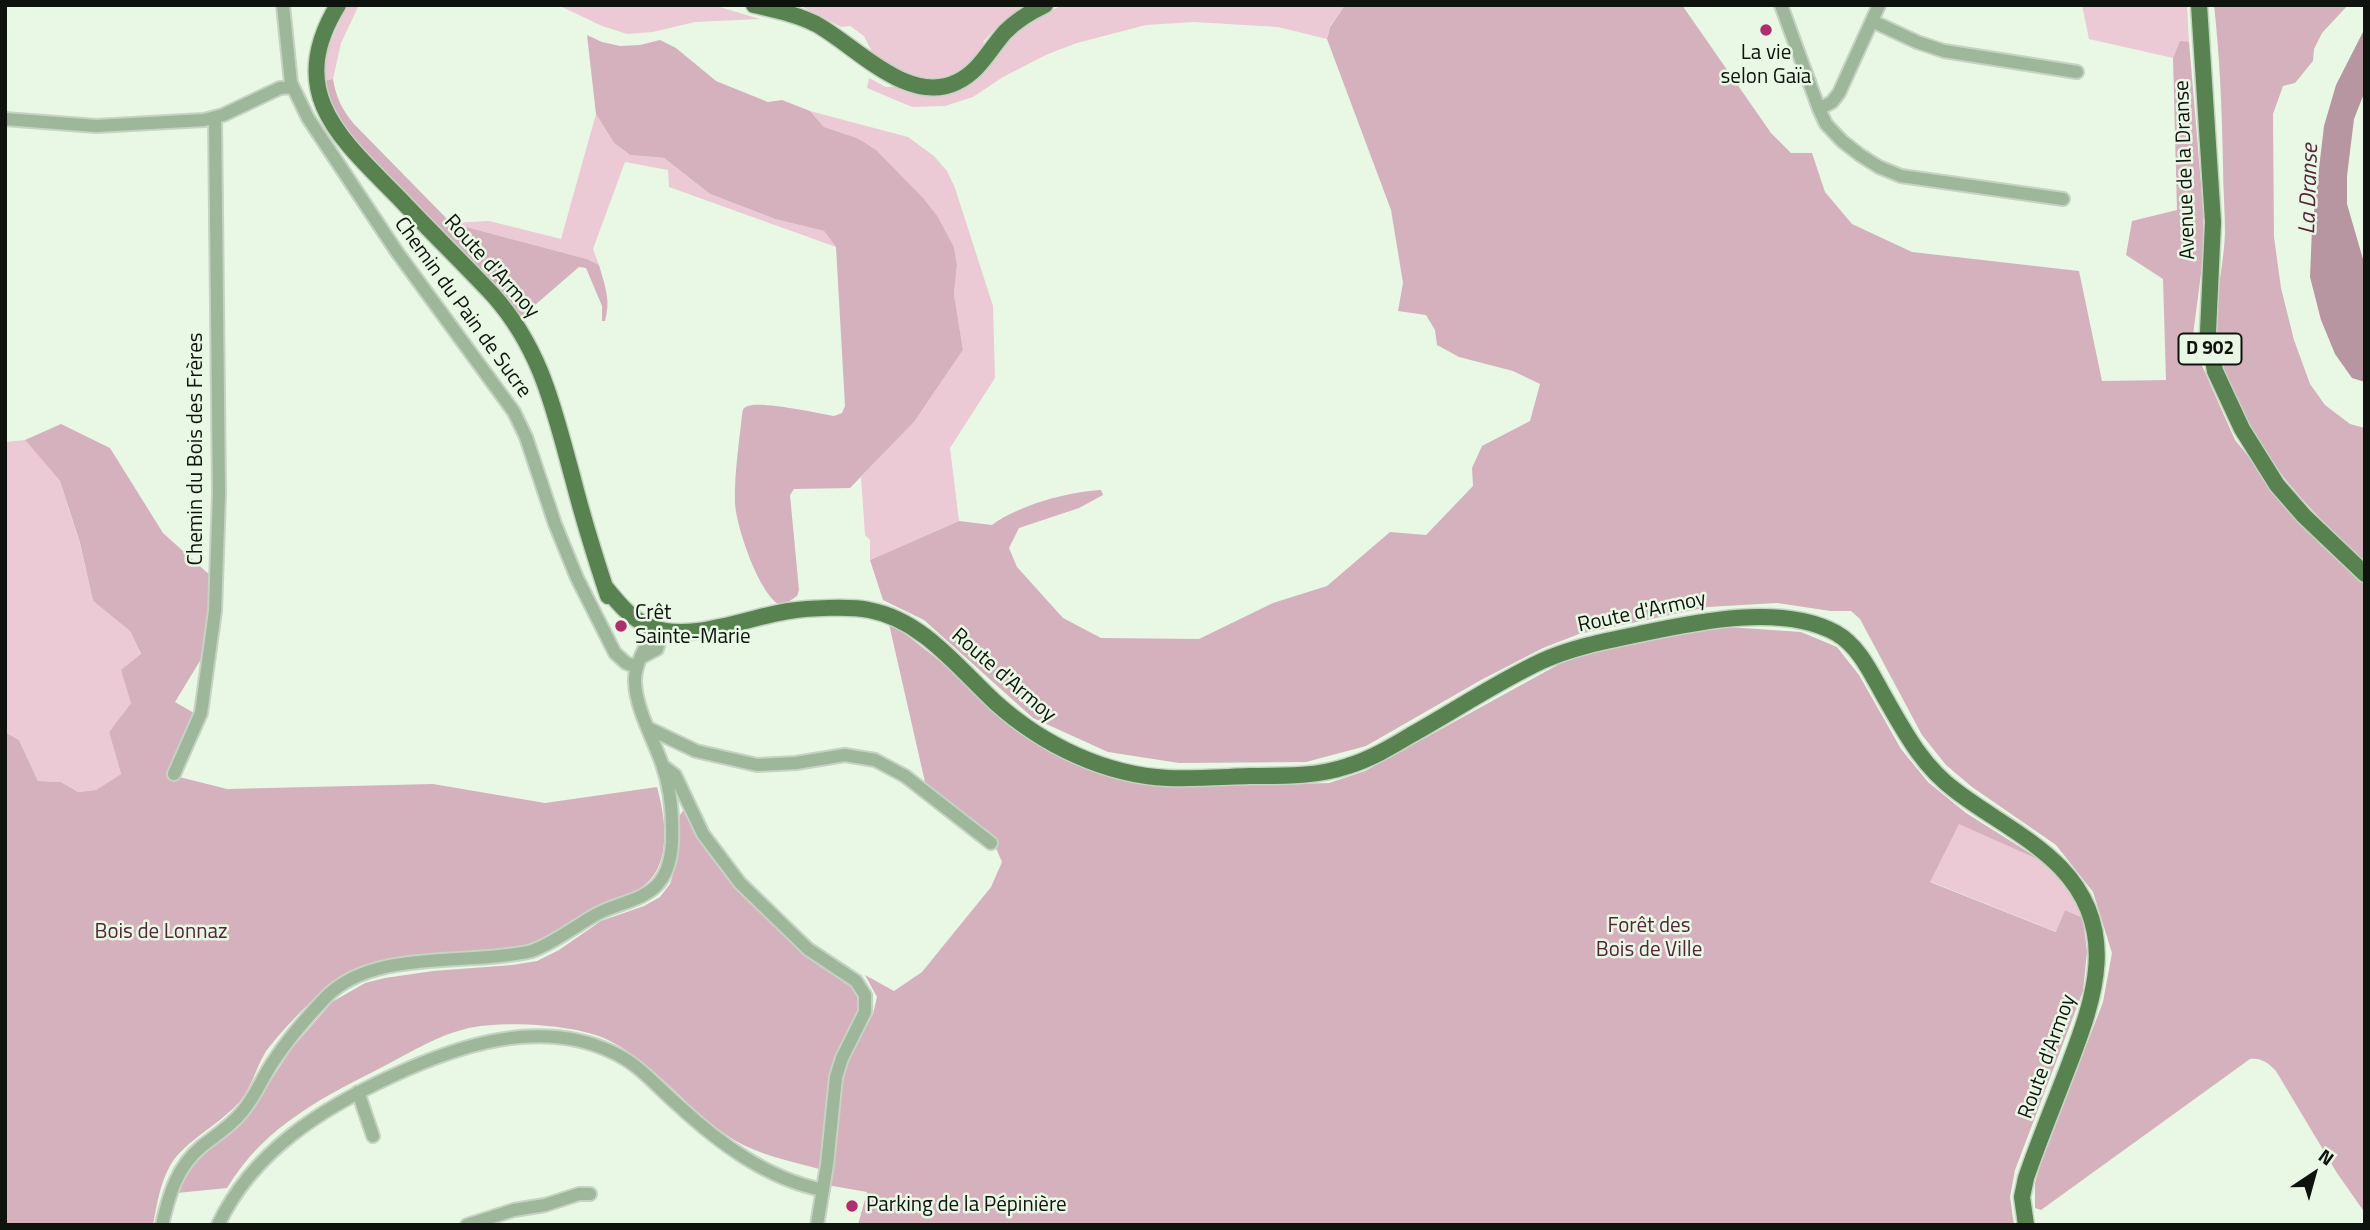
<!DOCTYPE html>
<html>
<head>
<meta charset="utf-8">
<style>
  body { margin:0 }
  #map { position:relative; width:2370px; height:1230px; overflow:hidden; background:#e8f8e5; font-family:"Titillium Web",sans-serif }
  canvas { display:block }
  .frame { position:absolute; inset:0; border:7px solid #0e130d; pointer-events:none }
  .north { position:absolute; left:2279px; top:1139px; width:70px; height:70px; -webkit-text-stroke:5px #e8f8e5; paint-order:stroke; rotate:36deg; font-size:19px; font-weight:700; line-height:28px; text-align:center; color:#0e130d }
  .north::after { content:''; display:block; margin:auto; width:24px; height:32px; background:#0e130d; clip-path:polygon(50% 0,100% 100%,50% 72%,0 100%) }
</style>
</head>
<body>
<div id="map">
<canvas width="2370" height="1230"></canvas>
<div class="frame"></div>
<div class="north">N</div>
</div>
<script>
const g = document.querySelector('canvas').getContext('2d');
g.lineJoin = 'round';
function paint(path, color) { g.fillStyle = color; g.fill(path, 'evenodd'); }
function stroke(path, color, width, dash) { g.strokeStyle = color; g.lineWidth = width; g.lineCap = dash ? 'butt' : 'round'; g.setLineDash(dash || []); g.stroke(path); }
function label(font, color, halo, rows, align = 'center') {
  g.font = font + ' "Titillium Web",sans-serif'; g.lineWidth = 5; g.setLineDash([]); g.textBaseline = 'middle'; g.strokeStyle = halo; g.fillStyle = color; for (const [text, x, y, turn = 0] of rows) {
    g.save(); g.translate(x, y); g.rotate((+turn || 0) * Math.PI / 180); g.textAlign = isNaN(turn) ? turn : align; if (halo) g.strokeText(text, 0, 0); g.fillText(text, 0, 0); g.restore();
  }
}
const green = new Path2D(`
  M347,5H359L341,43L333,79L323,81L328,47Z
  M558,5H713L760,19L695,22L653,32L627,34L602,26Z
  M799,5H1026L995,29L984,41L981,54L973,64L952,78L926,82L902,74L874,56L864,36L850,26L841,27Z
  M1062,5H1345L1330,26L1327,39L1278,27L1194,22L1146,25L1077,43L1048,54L1003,77L973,97L945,106L912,107L867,88L869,78L886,87L901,86L928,94L1010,38L1024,25Z
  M2082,5H2187L2189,42H2180L2173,58L2089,39Z
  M810,111L908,137L934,156L947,171L955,188L993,306L995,378L950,448L959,521L870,560V540L865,535L861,477L914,422L963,350L954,294L957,265L954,247L938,217L857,138L824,127Z
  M596,114L614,143L630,155L664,158L710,194L775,219L824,231L836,247L669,187L668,170L625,162L593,249L599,265L587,259L451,223L489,221L561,239Z
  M25,440L60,481L80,544L93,601L130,631L141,655L131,703L109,732L121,774L96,790L78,792L61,782L38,781L19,740L5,732V442Z
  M1959,823L2044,862C2066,877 2076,893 2083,918L2065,910L2057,932L1929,881Z`);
const forest = new Path2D(`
  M1345,5H1682L1771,133L1791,153H1812L1825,192L1852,224L1912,252L2079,271L2102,381L2166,380L2163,279L2126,255L2132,221L2177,210L2173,58L2180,41L2189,42L2203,207L2204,251L2192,343L2235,440L2304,524L2365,583V1213L2337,1173L2276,1071C2268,1063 2262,1058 2250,1059L2041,1210L2035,1208V1183L2040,1166L2103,1002L2112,953L2093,892L2056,845L1972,787L1946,765L1922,735L1860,619L1851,611H1831L1777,603L1708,607L1579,634L1543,648L1481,680L1366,746L1306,762L1179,763L1108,752L1033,718L924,620L883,600L870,560L959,521L992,525C1019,505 1067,492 1101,490L1103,495L1079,508L1019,528L1009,548L1017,567L1063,618L1101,638L1199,639L1273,603L1327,586L1390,532L1426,535L1473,486L1472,468L1482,446L1530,421L1540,384L1513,371L1459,357L1437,345L1435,330L1426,315L1398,311L1403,283L1391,210L1327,39L1330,27Z
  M2214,5H2348L2322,33L2314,49L2313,61L2295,83L2283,86L2273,114L2274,237L2281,288L2294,340L2310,384L2325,405L2350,424L2365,428V562C2304,506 2245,443 2221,361C2209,320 2223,276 2225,234C2225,211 2223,188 2223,165C2222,111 2220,59 2214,5Z
  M587,35L602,42L620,46L640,45L660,40L676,48L716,81L768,102L782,100L810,111L824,127L857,138L876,150L923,198L938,217L954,247L957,265L954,294L963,350L914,422L850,488L794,489L790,495L799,590L797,596L782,606C760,598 736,526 735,503C734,475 739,444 742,415C743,410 742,408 748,406C763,401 816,413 834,416L842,413L845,406L836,247L824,231L775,219L710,194L664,158L630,155L614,143L596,114Z
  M333,79C336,97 342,110 354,124L451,223L587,259L599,265C605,286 611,300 605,321H602V306L586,268L579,267L521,317L351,141L335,120L323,81Z
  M61,424L110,448L163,533L212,577L206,651L175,702L194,713L167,774L227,789L433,784L545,803L657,787C666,819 673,869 639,889C627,896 613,899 600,905C570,920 545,943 510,949C457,958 399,949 348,972C328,981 278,1034 265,1053C256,1068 252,1086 241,1100C221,1124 186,1140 171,1164C160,1183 157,1204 153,1225H5V732L19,740L38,781L61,782L78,792L96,790L121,774L109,732L131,703L121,670L141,654L130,631L93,601L80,543L60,481L25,440Z
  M889,624L903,632L941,662L1020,731L1064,759L1126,781L1176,787L1329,783L1365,771L1572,657L1676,633L1728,627L1801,632L1837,647L1859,675L1901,749L1928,782L1966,813L2044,862L1959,824L1930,882L2056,932L2065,910L2083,918L2087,952L2083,991L2015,1170L2010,1197L2014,1225H858L867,1192L827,1185L843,1075L850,1054L873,1014L877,997L865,975L894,991L922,972L991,887L1002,862L990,834L925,782Z
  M684,809C721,880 757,908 818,957C831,967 860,986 861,1002C862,1020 844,1038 837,1054C823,1084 825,1131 823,1164L819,1169C790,1161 760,1155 734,1140C689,1112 657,1065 610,1041C579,1024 499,1020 465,1029C437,1036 413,1051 388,1064C324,1097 266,1124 227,1188L177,1193L193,1164L246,1118L292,1048L332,1002L365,983L385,978L433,971L512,965L537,961L559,950L601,921L644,906L660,897L670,884L675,868L680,815Z`);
const water = new Path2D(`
  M2365,28V91L2354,119L2347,176V204L2365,266V382L2352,378L2335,354L2321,320L2310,277L2312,228L2324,126L2336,85Z`);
const minor = new Path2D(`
  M283,5L291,83L308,118L397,252L514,412L526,437L555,524L577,578L615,653L626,663L637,667
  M1781,5L1819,109L1826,124L1842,141L1860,155L1879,167L1901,176L2063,199
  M1872,21L1917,42L1944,51L2077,72
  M1819,109L1832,102L1839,93L1879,5
  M5,119L96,126L204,120L223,115L280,88L293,87
  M642,657L657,649L662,631
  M648,728L696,751L757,765L796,763L845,755L875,760L905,776L991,843
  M663,766L675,775L703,834L740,883L808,949L856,981L865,995V1012L842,1058L836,1077L827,1165L817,1225
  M174,774L201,713L215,611L219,494L215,118
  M358,1092L373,1136
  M162,1225C169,1194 177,1167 202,1146C216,1135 231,1126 242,1112C255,1097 262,1078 273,1062C288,1039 308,1016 327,996C376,948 470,966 532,951C556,942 575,926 597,914C615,904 640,901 655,887C667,876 671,859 672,843C673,816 671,789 662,764C653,738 636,709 635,682C634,666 647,641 657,629
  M218,1225C253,1151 321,1109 392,1076C459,1045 540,1018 612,1052C639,1064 656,1086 678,1105C719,1143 767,1179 823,1190
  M467,1225L514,1210L545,1205L579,1194H590`);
const major = new Path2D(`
  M338,5C284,93 341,139 399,198C430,231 462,262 493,295C542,350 554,410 573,479C583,518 595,557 608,596
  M754,5C775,10 796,14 816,24C856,46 908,106 957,82C979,72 990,49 1005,32C1016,21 1030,12 1045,5
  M2199,5L2213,222L2208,332L2215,371L2242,429L2277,485L2304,516L2365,574
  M606,588C619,604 631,619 651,627C690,643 748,617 789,611C808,608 850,606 869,610C923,620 958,668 996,703C1043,745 1105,775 1168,778C1195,779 1222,777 1249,776C1282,776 1316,777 1348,766C1371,759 1391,747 1411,735C1454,711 1497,682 1542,661C1573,647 1606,641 1639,634C1695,622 1782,603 1836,633C1859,646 1871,673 1884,696C1904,731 1922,766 1956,791C1990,817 2031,837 2061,868C2119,929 2095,997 2069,1065C2055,1102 2039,1140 2026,1178L2022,1197L2026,1225`);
const markers = [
  [1766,30,7,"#b32c6e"],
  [621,626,7,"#b32c6e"],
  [852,1206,7,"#b32c6e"]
];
const shields = [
  [2210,349,63]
];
const shieldNames = [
  ["D 902",2210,349]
];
const poiNames = [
  ["La vie",1766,54,"center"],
  ["selon Gaïa",1766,78,"center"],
  ["Crêt",635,614],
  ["Sainte-Marie",635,638],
  ["Parking de la Pépinière",866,1206]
];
const streetNames = [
  ["Avenue de la Dranse",2186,170,-92],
  ["Route d'Armoy",491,267,48],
  ["Chemin du Pain de Sucre",462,308,54],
  ["Chemin du Bois des Frères",197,449,-90],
  ["Route d'Armoy",1642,613,-12],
  ["Route d'Armoy",1003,676,41],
  ["Route d'Armoy",2048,1057,-70]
];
const parkNames = [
  ["Forêt des",1649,927],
  ["Bois de Ville",1649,951],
  ["Bois de Lonnaz",161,933]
];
const waterNames = [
  ["La Dranse",2310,189,-88]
];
paint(green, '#eccad5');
paint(forest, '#d4b1bd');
paint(water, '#b795a1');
stroke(minor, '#c5d3c2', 16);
stroke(major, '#c5d3c2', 19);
stroke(minor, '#9eb69a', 12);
stroke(major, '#588250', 16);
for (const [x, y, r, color] of markers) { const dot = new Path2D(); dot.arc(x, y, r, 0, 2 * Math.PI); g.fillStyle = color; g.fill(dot); stroke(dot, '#e8f8e5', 2.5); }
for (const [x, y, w] of shields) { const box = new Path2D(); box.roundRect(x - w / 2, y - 15.5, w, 31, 5); g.fillStyle = '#e8f8e5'; g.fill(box); stroke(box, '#0e130d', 2); }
label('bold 19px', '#0e130d', null, shieldNames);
label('21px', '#0e130d', '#e8f8e5', poiNames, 'left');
label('21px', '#0e130d', '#e8f8e5', streetNames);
label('21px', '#542539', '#e8f8e5', parkNames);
label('italic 23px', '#542639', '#e8f8e5', waterNames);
</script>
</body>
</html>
